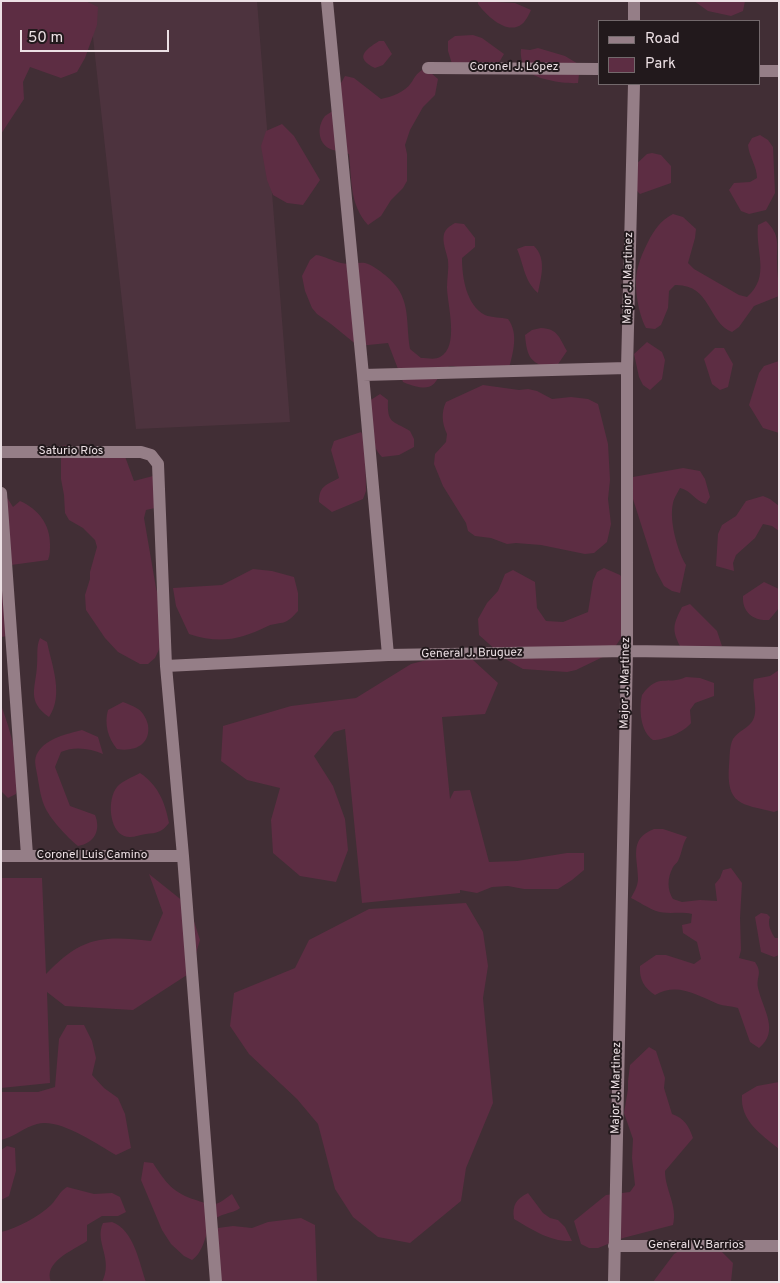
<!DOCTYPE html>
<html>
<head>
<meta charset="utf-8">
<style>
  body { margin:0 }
  #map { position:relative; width:780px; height:1283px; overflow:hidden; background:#412e35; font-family:Overpass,sans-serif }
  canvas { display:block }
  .frame { position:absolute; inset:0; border:2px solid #ece0e4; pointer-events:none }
  .legend { position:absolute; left:598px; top:20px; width:162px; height:65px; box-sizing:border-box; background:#22191c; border:1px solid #73696c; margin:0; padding:6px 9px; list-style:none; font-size:15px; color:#ece0e4 }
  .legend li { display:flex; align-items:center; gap:10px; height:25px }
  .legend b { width:25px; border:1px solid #73696c }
  .scale { position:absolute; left:20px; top:30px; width:149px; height:22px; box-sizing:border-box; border:2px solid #ece0e4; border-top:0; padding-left:6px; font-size:15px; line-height:18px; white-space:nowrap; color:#ece0e4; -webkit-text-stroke:4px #22191c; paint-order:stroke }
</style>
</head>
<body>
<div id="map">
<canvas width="780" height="1283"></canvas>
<div class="frame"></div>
<ul class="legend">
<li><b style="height:6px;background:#957e87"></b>Road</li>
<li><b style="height:14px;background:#5d2d43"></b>Park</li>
</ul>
<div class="scale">50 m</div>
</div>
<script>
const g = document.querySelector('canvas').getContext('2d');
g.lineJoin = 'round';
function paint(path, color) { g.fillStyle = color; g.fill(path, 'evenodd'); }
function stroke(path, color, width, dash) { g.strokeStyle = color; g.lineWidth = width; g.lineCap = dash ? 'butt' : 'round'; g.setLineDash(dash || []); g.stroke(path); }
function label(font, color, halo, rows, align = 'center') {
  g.font = font + ' Overpass,sans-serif'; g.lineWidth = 4; g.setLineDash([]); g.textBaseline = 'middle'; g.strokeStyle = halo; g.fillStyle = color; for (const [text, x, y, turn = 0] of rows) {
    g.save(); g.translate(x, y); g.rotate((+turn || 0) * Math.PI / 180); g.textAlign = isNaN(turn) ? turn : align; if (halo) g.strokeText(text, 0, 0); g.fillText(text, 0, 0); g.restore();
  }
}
const built = new Path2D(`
  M89,1H257L290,422L136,429Z`);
const green = new Path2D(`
  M1,1H86L98,7L97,25L85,58L77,72L61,78L30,67L23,82L24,99L1,134Z
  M478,1L515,3L531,10C529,14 526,21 522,24C507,36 486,15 478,4Z
  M694,1H745L743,11L731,16L708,11Z
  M473,35L482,38L504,54L494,71L453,67L448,51V41L455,36Z
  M379,41H384L392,54L383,65L375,68C354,58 365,50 379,41Z
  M538,48L565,56L580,65L578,83C566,84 537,80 528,71C522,65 520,56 521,49L530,50Z
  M422,70L431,73L438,79L435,95L423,107L410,130L405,145L407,154V181L403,188L391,200L381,216L368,225C349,204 352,179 349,154C341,150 340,152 333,150C318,146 316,127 325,116C329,113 335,110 339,107L341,83L345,76L354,78L381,99C391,97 405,92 411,83C415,77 416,74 422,70Z
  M282,124L294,136L320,180L303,205L287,203L273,195L267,180L261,146L266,131Z
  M760,135L768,140L773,147L775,193L766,210L749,214L741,211L729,190L734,183L750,182L757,178C757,166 749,157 748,145L752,138Z
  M652,153L661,155L671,166V183L640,194L637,191L632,168L647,154Z
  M673,214L683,217L696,229L695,238L688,263L694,269L739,295L747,297C771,276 755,252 758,225L766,221C780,235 777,243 777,261C777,272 779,284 779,296L754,306L739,327L732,332C708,323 711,284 675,285L669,291L668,308L661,325L655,329L646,328C638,313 633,283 638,267C640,258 644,250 648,242C654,230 661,220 673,214Z
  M455,223L464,224L475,238V247L462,258C462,277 466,305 485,315C492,318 501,317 508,319C519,334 513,352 509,369C492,373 483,371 466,369C462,368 455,366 451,366C432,369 445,400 403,382L388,343L358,346L331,324L317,314L312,308L305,291L302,276L310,260L316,255C325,256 332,261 341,263C349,265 357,262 365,263C371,264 380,271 385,275C412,297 405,317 410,349L421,358C427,358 435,360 440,357C460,347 447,304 447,287C447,278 449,269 448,260C446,251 442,242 444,234C446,228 450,226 455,223Z
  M525,246H534C547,259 541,277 538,293C524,281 524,265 517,249Z
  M541,328C558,329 559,337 567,351L554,370C531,363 527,359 525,335L532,330Z
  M647,342L662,352L665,360L662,379L650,390L643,385L639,377L634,354Z
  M715,348H724L733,364L728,387L720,390L712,384L704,359Z
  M779,361V433L763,428L749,405L759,373L764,366Z
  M483,385L519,390L528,389L537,391L552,399L571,397L588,399L598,404L608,444L610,480L608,499L611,524L607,542L594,553L585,554L541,545L516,543L507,544L491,538L475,536L468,531L466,523L443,486L434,464L435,454L446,442L447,434C442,423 441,413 446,402Z
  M380,394L388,400C387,424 392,420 410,431L414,439V447L399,455L382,457C369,444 369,421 366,403Z
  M361,432L365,439L366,491L363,499L332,512L319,502C319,486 326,485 339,478L331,450L334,441Z
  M68,445L95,453L123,451L134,481L153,476L155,508L146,510L144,518L156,588L161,606L163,641L155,658L148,664H140L118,652L105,638L86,610L85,595L90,579V572L97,547L95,540L83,528L69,520L65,513L64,495L61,479V446Z
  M683,468L700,471L705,479L710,497L706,504C695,501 691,490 680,488C678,492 674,498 673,503C669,520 677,550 686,565L680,593L672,591L664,586L656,571L632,496L633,477Z
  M1,494L8,499L13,507L20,501C38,509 50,524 50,544C50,550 50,555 48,560L11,565L8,636L1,637Z
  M763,496L770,499L779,506V531L772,526L763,524L755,538L736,555L733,563L734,571L716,566L718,534L722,525L736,516L746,501Z
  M604,568L620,575L625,582L623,635L613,650L607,655L576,670L567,672L523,669L507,660L479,635L478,619L487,603L498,591L505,574L513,570L535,582L537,608L546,621L563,622L588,612L593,581L597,572Z
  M253,569L272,571L294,577L298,593V611C295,614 291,619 287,621C282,624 274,623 268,626C240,640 219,644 189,634L176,606L173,588L222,585Z
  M764,582L779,589V608L769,620C753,621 742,612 743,596Z
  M690,604L717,631L722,646H680C671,629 674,623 682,607Z
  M40,638L47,642C52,666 64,695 49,717C26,701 36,688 37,665C38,655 36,647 40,638Z
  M442,656L473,660L498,683L485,714L442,717L450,799L454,791L470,790L489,862L517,861L567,853H584V870L572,880L558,889H524L508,886L492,887L477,893L460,890V893L362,903L345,729L334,732L314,756L333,786L345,819L348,850L336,882L300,876L273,853L271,820L280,788L247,780L221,761L223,726L291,706L356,698L411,664Z
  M779,670V810L774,812C741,804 726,805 729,765C730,757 729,747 733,739C738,731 749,728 753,720C759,710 751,691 754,679L770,676Z
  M686,677L700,678L714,683V696L695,703L690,710L691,723C684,732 665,740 653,740C640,731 639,709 642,695C659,672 666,686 686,677Z
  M123,702C128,704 134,706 138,709C143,712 147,720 148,725C151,745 134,752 117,749C108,738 104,724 108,710Z
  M1,705C10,729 22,769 16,794L8,798L2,792L1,785Z
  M82,730L98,737L103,754C90,748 74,746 61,752L55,767L70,806L95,815C101,830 95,843 78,846C67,837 49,818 44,805C40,795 39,784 37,774C36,767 33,759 38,752C47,738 67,734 82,730Z
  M140,773C158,785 165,802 169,823C162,832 157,833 146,834C139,835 131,839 124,836C109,830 107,799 117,787C122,781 133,777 140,773Z
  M654,829H663L687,837C682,845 682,853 678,861C677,863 674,865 673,867C667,878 667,890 673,899L682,902L700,900L717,901L715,884L720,878L723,870L731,868L742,883L740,918L741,950L739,958L755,962C763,974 756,976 758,988C763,1010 780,1031 759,1048L750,1042L738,1008C731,1006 724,1006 718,1004C697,995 677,982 655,995C644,988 639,979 640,966L656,955H666L694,964L701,959L697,942L683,933L682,925L691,923L692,914C680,911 668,915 656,911C648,908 639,902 631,898C634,892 638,886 638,879C638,858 628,839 654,829Z
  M149,874L189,906L200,940L190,973L133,1010L65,1006L47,992L50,1083L1,1088V878H42L46,974C81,937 102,935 151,941L163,913Z
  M466,903L483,932L488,966L483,998L493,1103L466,1168L461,1201L410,1243L378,1237L353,1217L335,1189L318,1124L297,1099L249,1054L230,1026L234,993L295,968L309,940L369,909Z
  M761,913L767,914L770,917C767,924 771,932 775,938H779V955L774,957L761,952L755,917Z
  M67,1025H84L92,1041L96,1058L92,1075L104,1088L118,1098L125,1114L131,1148L116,1155C96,1144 60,1118 37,1124C25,1127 14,1137 1,1140V1092H38L55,1087L59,1039Z
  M649,1047L656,1051L665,1078L664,1088L672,1114C684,1118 689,1126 693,1138L665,1171C665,1190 678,1206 673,1225L623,1238L598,1248H589L581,1244L574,1221L606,1195L630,1192L635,1185L632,1158L633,1139L624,1113L628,1089V1081L630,1065Z
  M779,1082V1149C761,1134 740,1121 742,1095L757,1086Z
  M7,1146L15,1148L16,1171L9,1196L1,1200V1150Z
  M144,1162L153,1163C166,1183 173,1193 196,1200C202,1202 209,1205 215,1204C221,1203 227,1197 232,1194L240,1208C231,1215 220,1212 213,1222C204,1234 205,1251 192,1260L184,1256L171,1244L162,1230L141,1180Z
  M67,1187L94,1194L112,1193L120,1197L126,1212L118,1216H102L87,1225V1241C72,1251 43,1262 51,1282H1V1232C18,1228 38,1217 51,1205C57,1199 59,1192 67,1187Z
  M528,1193L543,1213L550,1218L558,1220L565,1227L572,1241C550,1242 533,1230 514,1219C512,1205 516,1199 528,1193Z
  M301,1218L315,1225L317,1282H212L218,1228L233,1226L252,1228L268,1222Z
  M112,1222C134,1230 139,1262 146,1282H102C114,1259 94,1242 103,1223Z
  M689,1245L722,1252L733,1263L731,1282H653L674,1254Z`);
const minor = new Path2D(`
  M327,1L363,375L388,655
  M634,1V21
  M428,68L599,69
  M759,71H779
  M363,375L627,368
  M1,452H141L151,455L158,464L166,666L183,856L216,1282
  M1,493L27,855
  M166,666L388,655L627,651L779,653
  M1,856H183
  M614,1246H779
  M614,1282L627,651V368L634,84`);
const streetNames = [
  ["Coronel J. López",514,68],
  ["Major J. Martinez",629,278,-89],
  ["Saturio Ríos",71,452],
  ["General J. Bruguez",472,654,-1],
  ["Major J. Martinez",626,683,-89],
  ["Coronel Luis Camino",92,856],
  ["Major J. Martinez",617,1088,-89],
  ["General V. Barrios",696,1246]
];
paint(built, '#4d333e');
paint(green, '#5d2d43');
stroke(minor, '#957e87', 12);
label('12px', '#ece0e4', '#22191c', streetNames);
</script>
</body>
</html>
